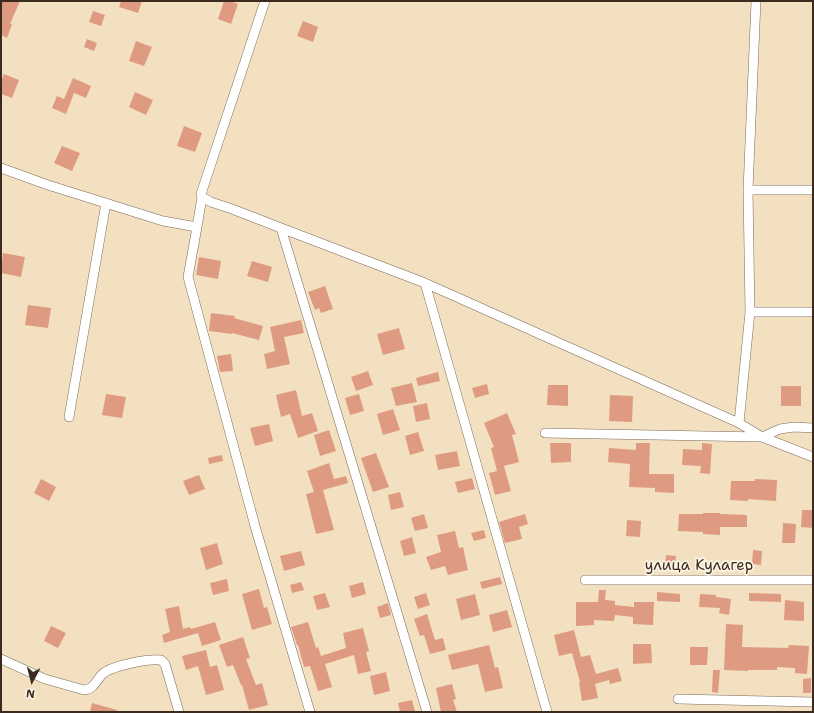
<!DOCTYPE html>
<html>
<head>
<meta charset="utf-8">
<style>
  body { margin:0 }
  #map { position:relative; width:814px; height:713px; overflow:hidden; background:#f2e0c1; font-family:"Shantell Sans",sans-serif }
  canvas { display:block }
  .frame { position:absolute; inset:0; border:2px solid #3b2a1e; pointer-events:none }
  .north { position:absolute; left:12px; top:661px; width:40px; height:40px; -webkit-text-stroke:3px #fcf5e5; paint-order:stroke; rotate:187deg; font-size:11px; font-weight:700; line-height:16px; text-align:center; color:#3b2a1e }
  .north::after { content:''; display:block; margin:auto; width:14px; height:18px; background:#3b2a1e; clip-path:polygon(50% 0,100% 100%,50% 72%,0 100%) }
</style>
</head>
<body>
<div id="map">
<canvas width="814" height="713"></canvas>
<div class="frame"></div>
<div class="north">N</div>
</div>
<script>
const g = document.querySelector('canvas').getContext('2d');
g.lineJoin = 'round';
function paint(path, color) { g.fillStyle = color; g.fill(path, 'evenodd'); }
function stroke(path, color, width, dash) { g.strokeStyle = color; g.lineWidth = width; g.lineCap = dash ? 'butt' : 'round'; g.setLineDash(dash || []); g.stroke(path); }
function label(font, color, halo, rows, align = 'center') {
  g.font = font + ' "Shantell Sans",sans-serif'; g.lineWidth = 3.5; g.setLineDash([]); g.textBaseline = 'middle'; g.strokeStyle = halo; g.fillStyle = color; for (const [text, x, y, turn = 0] of rows) {
    g.save(); g.translate(x, y); g.rotate((+turn || 0) * Math.PI / 180); g.textAlign = isNaN(turn) ? turn : align; if (halo) g.strokeText(text, 0, 0); g.fillText(text, 0, 0); g.restore();
  }
}
const building = new Path2D(`
  M2,1H20L10,24H12L7,38L1,35V4Z
  M121,1H142L138,13L119,7Z
  M224,1H230L238,4L231,24L218,19Z
  M93,11L105,15L101,26L89,22Z
  M303,21L318,27L313,42L297,36Z
  M87,39L97,43L94,51L84,47Z
  M136,41L152,47L144,66L129,61Z
  M4,74L19,80L12,98L1,94V81Z
  M73,78L91,86L86,98L74,93L66,114L52,108L57,96L64,99Z
  M135,92L153,100L146,115L129,107Z
  M184,126L202,133L195,152L177,146Z
  M62,146L80,153L72,171L54,163Z
  M3,253L25,257L21,277L1,273Z
  M199,257L221,261L218,279L196,275Z
  M252,261L272,267L268,282L247,276Z
  M325,286L333,309L321,313L319,308L315,310L308,292Z
  M28,305L51,308L48,328L25,325Z
  M211,313L235,316L234,318L263,326L259,340L232,333V334L209,331Z
  M301,320L304,333L284,337L290,364L267,369L264,354L275,351L270,327Z
  M399,328L405,349L383,355L377,334Z
  M231,354L233,371L220,372L217,356Z
  M368,371L373,385L356,391L351,377Z
  M438,372L440,381L418,386L416,378Z
  M412,383L417,402L396,406L391,388Z
  M487,384L489,394L475,398L472,388Z
  M548,385H568V406L547,405Z
  M781,386H801V406H781Z
  M296,390L302,416L312,413L318,431L298,438L290,414L281,417L276,395Z
  M106,394L126,397L122,418L102,415Z
  M359,394L364,411L350,415L345,398Z
  M610,395L633,396L632,422L609,421Z
  M427,403L430,419L416,422L413,406Z
  M393,409L400,430L383,435L377,414Z
  M507,413L516,434L512,435L519,462L504,466L511,491L495,495L489,473L497,471L491,448L494,447L484,423Z
  M269,424L273,441L255,446L250,428Z
  M329,430L336,451L320,456L314,435Z
  M418,432L424,451L410,455L405,436Z
  M550,443H571V462L551,463Z
  M636,443H650L649,474H674V493L655,492V488L629,487L630,464L608,462L609,448L636,450Z
  M702,443L712,444L710,474L700,473L701,466L682,465L683,449L702,450Z
  M457,451L460,466L438,470L435,455Z
  M376,453L389,487L373,492L361,458Z
  M222,455L223,461L209,464L208,458Z
  M329,463L334,479L346,476L348,483L323,490L334,530L316,534L306,494L314,492L307,471Z
  M199,475L205,489L189,495L183,481Z
  M472,478L475,489L458,493L455,482Z
  M41,479L56,487L49,501L34,493Z
  M755,479L777,480L776,501L748,499V501L730,500L731,481H755Z
  M400,492L404,507L391,510L388,495Z
  M802,510H813V528L801,527Z
  M703,513H720V514L747,515V527H720V535L703,534V532L678,531L679,514H703Z
  M424,514L428,528L415,531L411,518Z
  M525,514L528,524L519,527L522,539L505,543L499,522Z
  M627,520L641,521L640,537L626,536Z
  M783,523L796,524L795,543H782Z
  M484,530L486,538L474,541L471,533Z
  M455,531L459,548L463,547L468,570L448,575L445,566L431,570L426,557L441,552L437,535Z
  M412,537L416,553L404,556L400,541Z
  M217,543L223,564L206,570L200,548Z
  M753,550L762,551L761,565L752,564Z
  M301,551L305,565L284,571L280,556Z
  M666,555L676,556L675,566L665,564Z
  M500,577L502,584L482,589L480,582Z
  M227,579L229,591L213,595L210,583Z
  M301,582L304,590L292,593L290,585Z
  M363,582L366,594L352,598L349,586Z
  M259,589L264,608L267,607L272,624L252,630L242,594Z
  M599,590H606L605,600L615,601V605L634,607V602H654L653,625L633,624V617L615,615L614,621L594,620V625L576,626V602H598Z
  M657,592L680,594V602L657,601Z
  M325,593L330,607L317,610L313,596Z
  M426,593L430,605L418,609L414,597Z
  M749,593L781,594V602L749,601Z
  M475,594L480,615L461,620L456,599Z
  M700,594L716,595V597L731,599L729,615L719,613L720,608L699,607Z
  M785,600L804,602V621L784,620Z
  M388,603L391,615L380,618L377,607Z
  M179,606L183,629L190,627L191,629L215,622L221,640L202,646L198,633L164,643L162,635L170,632L165,609Z
  M507,610L512,627L493,632L489,615Z
  M427,614L435,640L443,638L446,650L430,654L424,635L420,636L414,619Z
  M308,622L316,648L318,647L321,656L346,648L343,633L363,628L369,651L366,652L371,671L358,674L354,655L325,664L332,687L318,691L310,666L304,667L298,645H297L291,627Z
  M726,624L743,625L742,647L788,648L789,645L809,646L807,674L795,673V668L777,667V670H748V671L724,670Z
  M51,626L66,633L58,648L44,641Z
  M574,630L581,657L590,655L596,674L618,668L622,681L610,684L609,680L595,684L598,698L582,701L579,682H580L572,653L559,656L554,635Z
  M243,637L250,658L246,659L256,685L262,683L268,705L249,710L242,685H241L233,665L227,667L219,645Z
  M633,644H651L652,663L633,664Z
  M489,645L495,668L498,667L503,688L485,692L478,664L452,670L448,655Z
  M690,647H708L707,665H690Z
  M206,650L210,667L217,665L224,690L206,695L198,666L186,670L182,656Z
  M713,670H720L718,693L712,692Z
  M386,672L390,691L374,695L370,676Z
  M811,678V693H803V679Z
  M452,684L456,699L453,700L457,712H441L436,688Z
  M412,700L415,712H400L398,703Z
  M92,703L117,710V712H90Z`);
const minor = new Path2D(`
  M265,1L201,194L202,197L211,202L232,209L281,228L427,712
  M1,168L48,185L163,221L197,227L202,197
  M748,190H813
  M197,227L188,277L255,526L310,712
  M281,228L425,283L739,423L762,437L813,457
  M425,283L547,712
  M750,312H813
  M69,417L106,203
  M739,423L750,312L748,190L756,1
  M545,433L762,437L780,429L794,427L813,428
  M585,580H813
  M1,659L45,679L84,690C96,689 96,678 105,672C117,665 146,659 161,660L165,664L179,712
  M678,699L813,702`);
const streetNames = [
  ["улица Кулагер",699,566]
];
paint(building, '#df9b81');
stroke(minor, '#7b6a57', 10);
stroke(minor, '#fff', 9);
label('15px', '#3b2a1e', '#fcf5e5', streetNames);
</script>
</body>
</html>
